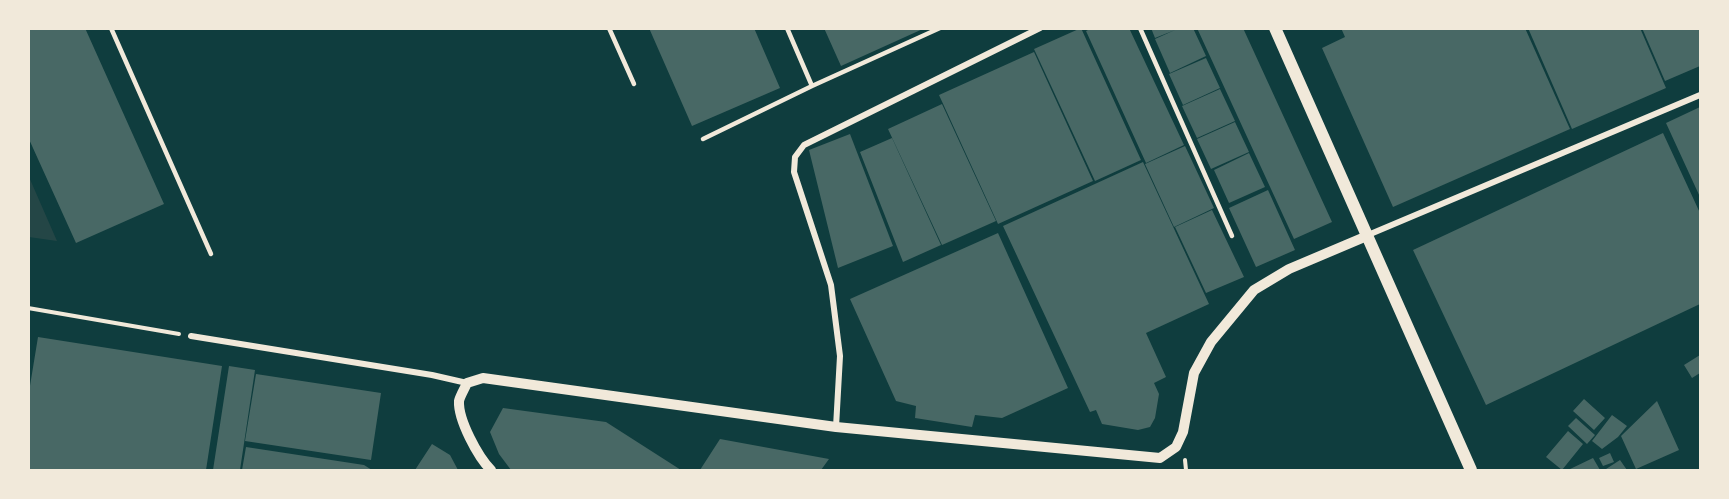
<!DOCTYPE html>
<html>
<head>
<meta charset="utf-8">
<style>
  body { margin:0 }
  #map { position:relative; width:1729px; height:499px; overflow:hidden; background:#0f3d3e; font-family:Raleway,sans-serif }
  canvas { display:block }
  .frame { position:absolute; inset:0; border:30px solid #f1e9da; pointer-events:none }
</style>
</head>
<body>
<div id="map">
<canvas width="1729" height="499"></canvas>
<div class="frame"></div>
</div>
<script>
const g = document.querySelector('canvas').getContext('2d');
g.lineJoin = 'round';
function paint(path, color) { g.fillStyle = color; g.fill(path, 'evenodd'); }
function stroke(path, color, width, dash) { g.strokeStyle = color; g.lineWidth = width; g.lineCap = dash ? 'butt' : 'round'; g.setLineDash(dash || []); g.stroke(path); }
const green = new Path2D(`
  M29,177L57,241L29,237Z`);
const building = new Path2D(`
  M28,28H85L164,204L76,243L28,137Z
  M649,28H754L780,88L692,126Z
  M824,28H925L841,66Z
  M1081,28L1141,160L1095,181L1034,49Z
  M1092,28H1129L1184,145L1146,163L1086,31Z
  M1151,28H1193L1206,56L1170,73L1155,39L1175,30L1155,38Z
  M1197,28H1243L1332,222L1294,239Z
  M1341,28H1525L1570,129L1393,207L1322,48L1345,37Z
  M1528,28H1640L1666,88L1572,129Z
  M1642,28H1700V66L1665,81Z
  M1034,52L1093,181L998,224L939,95Z
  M1206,58L1220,88L1183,105L1169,74Z
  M1220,89L1235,121L1197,138L1182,106Z
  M942,104L996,221L942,245L888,129Z
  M1700,107V197L1666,123Z
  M1235,122L1249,152L1211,169L1197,139Z
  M1663,133L1700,213V304L1486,405L1413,250Z
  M850,134L893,246L838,268L809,150Z
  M892,138L941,245L903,262L860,152Z
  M1185,146L1214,208L1174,227L1145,164Z
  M1249,153L1265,187L1229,203L1214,170Z
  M1143,162L1209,304L1146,333L1166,377L1154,383L1159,394L1155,418L1150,427L1138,430L1102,424L1096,410L1090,412L1003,226Z
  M1268,190L1295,250L1256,267L1229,208Z
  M1212,210L1244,277L1206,293L1175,227Z
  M998,233L1068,388L1002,418L975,415L972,427L915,418L916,406L896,401L850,299Z
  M38,337L222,366L206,470H28V398Z
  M1700,355V373L1692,378L1684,365Z
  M229,366L255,370L240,470H213Z
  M256,374L381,393L371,460L245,441Z
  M1584,399L1605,418L1594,430L1573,411Z
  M1657,401L1679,450L1636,469L1621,436Z
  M503,408L606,422L681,470H511L499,454L490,432Z
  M1612,415L1627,426L1618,437L1602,449L1592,441Z
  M1576,418L1595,435L1587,444L1568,426Z
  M1568,431L1583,444L1562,470L1546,457Z
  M720,439L829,459L821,470H700Z
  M432,444L450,455L458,470H415Z
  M246,447L364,465L372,470H242Z
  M1610,453L1614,462L1603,466L1599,458Z
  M1593,458L1600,470H1568Z
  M1620,460L1627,470H1607L1606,469Z`);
const path = new Path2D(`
  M28,308L179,334
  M1185,460L1186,470`);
const service = new Path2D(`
  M111,28L211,254
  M609,28L634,84
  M787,28L812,86
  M1140,28L1232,236
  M703,139L812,86L940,28`);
const minor = new Path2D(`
  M1368,235L1700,95
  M191,336L432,375L467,383
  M836,427L840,356L831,285L794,172L795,157L804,145L1040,28`);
const tertiary = new Path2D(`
  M491,470C478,457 458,420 459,401C460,396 465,388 467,383L483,378L836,427L1160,458L1176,447L1183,432L1194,373L1211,342L1254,290L1289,269L1367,236`);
const secondary = new Path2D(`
  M1275,28L1471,470`);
paint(green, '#244646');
paint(building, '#486865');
stroke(path, '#f1e9da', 4);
stroke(service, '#f1e9da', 4.5);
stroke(minor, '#f1e9da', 6);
stroke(tertiary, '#f1e9da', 10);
stroke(secondary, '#f1e9da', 12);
</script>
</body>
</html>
